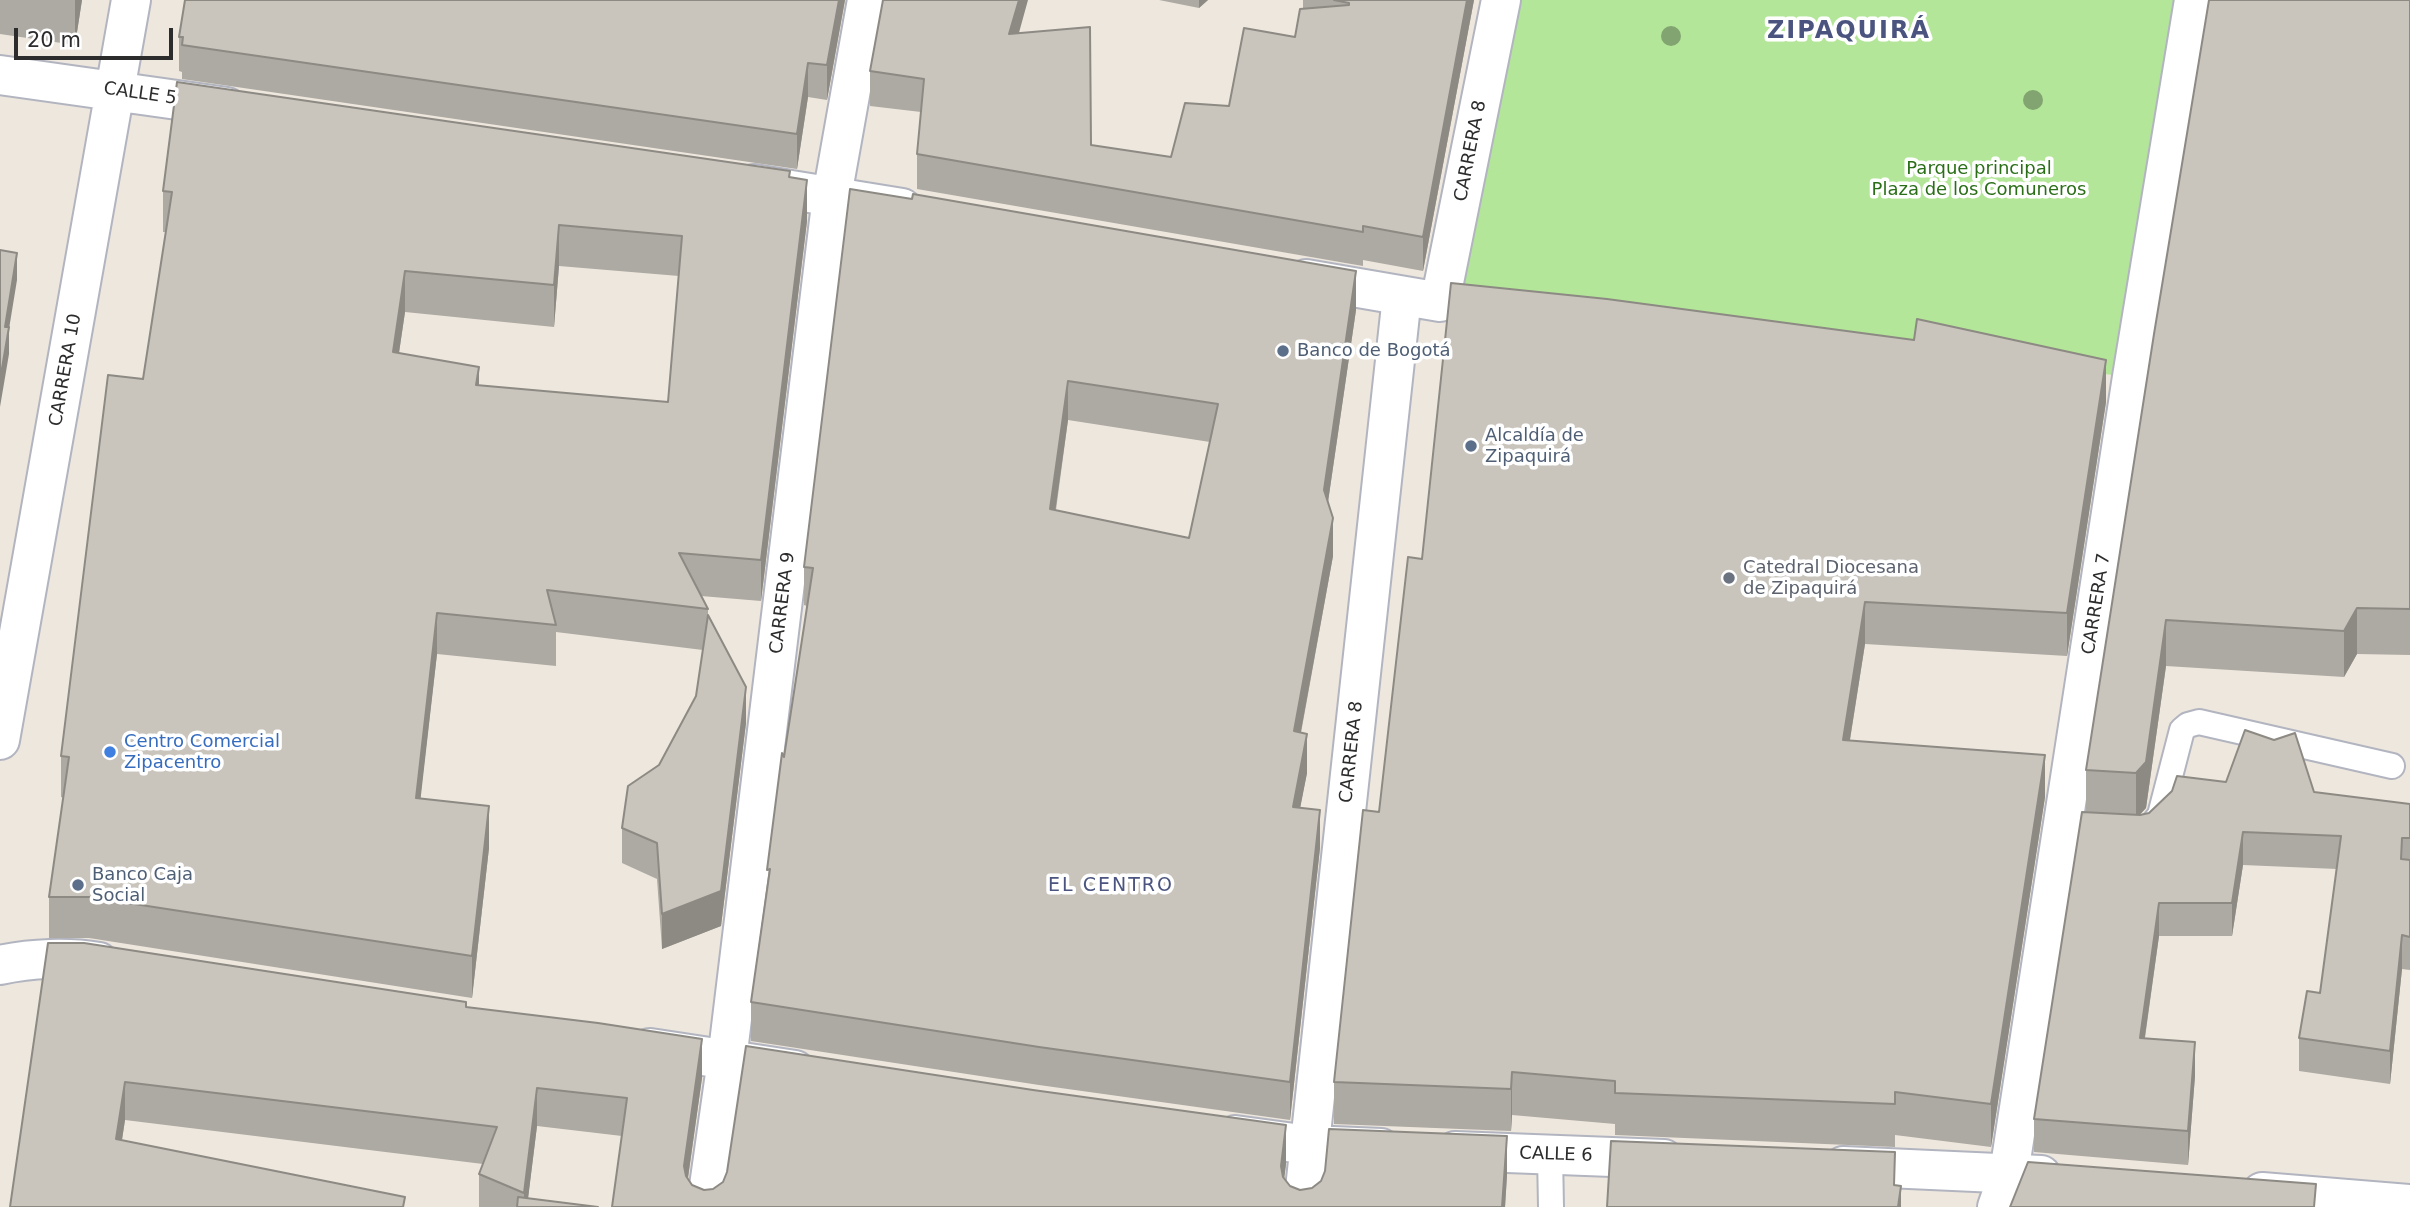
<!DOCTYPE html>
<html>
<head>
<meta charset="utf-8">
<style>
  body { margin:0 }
  #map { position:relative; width:2410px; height:1207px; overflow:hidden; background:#eee7de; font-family:"DejaVu Sans",sans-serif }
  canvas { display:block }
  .scale { position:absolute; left:14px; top:28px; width:159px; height:32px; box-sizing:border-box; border:4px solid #2c2c2c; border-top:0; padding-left:9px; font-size:21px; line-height:24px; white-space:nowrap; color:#2c2c2c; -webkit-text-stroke:5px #fff; paint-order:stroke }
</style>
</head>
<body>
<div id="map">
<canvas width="2410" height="1207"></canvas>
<div class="scale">20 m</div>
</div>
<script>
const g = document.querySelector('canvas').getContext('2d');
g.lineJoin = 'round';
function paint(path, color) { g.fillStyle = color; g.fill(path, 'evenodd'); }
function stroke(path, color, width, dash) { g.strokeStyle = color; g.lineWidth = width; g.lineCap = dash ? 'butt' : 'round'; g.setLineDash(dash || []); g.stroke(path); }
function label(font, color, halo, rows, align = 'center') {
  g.font = font + ' "DejaVu Sans",sans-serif'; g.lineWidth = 7; g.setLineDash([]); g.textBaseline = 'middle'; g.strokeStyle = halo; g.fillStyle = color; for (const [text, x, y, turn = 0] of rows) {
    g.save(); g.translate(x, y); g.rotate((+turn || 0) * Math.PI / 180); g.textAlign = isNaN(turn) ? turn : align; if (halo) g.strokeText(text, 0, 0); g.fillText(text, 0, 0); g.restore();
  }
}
const green = new Path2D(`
  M1501,0H2194L2132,377L1440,302Z`);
const lane = new Path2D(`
  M2151,826L2160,815L2182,730L2188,725L2199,722L2392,766
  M1550,1155L1551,1207`);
const street = new Path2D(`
  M0,75L227,107
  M754,184L902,208
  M1306,279L1440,302L1501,0
  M0,740L131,0
  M0,965C31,958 69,957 99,962
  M650,1048L795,1070
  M1235,1135L1309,1145L1381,1148
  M1455,1151L1664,1159
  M1843,1166L2041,1175
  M2262,1192L2410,1204
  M706,1207L727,1060L832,196L867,0
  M1303,1207L1402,296`);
const secondary = new Path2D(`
  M1997,1207L2009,1173L2132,377L2194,0`);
const trees = [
  [1671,36],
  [2033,100]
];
const wall = new Path2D(`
  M0,0H82L75,45L0,34Z
  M185,0H845L827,100L808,97L797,169L182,79V72L179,71V37Z
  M1159,0H1208L1199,8Z
  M1303,0H1474L1423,271L1363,260V266L917,189V154L921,112L870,106V71L1019,33L1091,145L1171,157L1229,106L1295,37L1303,9Z
  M2410,0V655L2357,654L2344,677L2166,666L2146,808L2139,815L2314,792L2410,804V970L2402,969L2390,1084L2299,1071V1038L2320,993L2337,869L2243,865L2232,936H2159L2145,1038L2195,1076L2188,1165L2034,1152V1119L2086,813V770Z
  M790,178L807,221L761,601L701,596L708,609V615L746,723L721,926L662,949L657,879L622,863V828L659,765L696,696L703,650L556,632V666L437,654L420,799L489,848L472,998L89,938H49V897L64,798L61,797V756L143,379L166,232H163V191ZM559,266L679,276L668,402L479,386L399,353L405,312L554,327Z
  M850,189L1356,310L1328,502L1333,556L1301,733L1307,773L1300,807L1320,848L1290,1120L1039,1085L751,1041V1002L784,757L807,606L804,605V567ZM1068,420L1210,442L1189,538L1056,510Z
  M2106,402L2067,656L1865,644L1850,740L2045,797L1991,1147L1895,1135V1147L1615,1135V1124L1512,1115L1511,1131L1334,1124V1082L1422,559Z
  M48,943L466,1007L702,1078L688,1179L692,1185L704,1190L1286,1164L1284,1178L1290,1186L1300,1190L1507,1175L1505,1207H612L622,1136L537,1126L528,1198L598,1207H479V1174L483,1164L125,1120L122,1140L405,1207H10Z`);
const shadedWall = new Path2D(`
  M75,0H82L75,45Z
  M839,0H845L827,100V65Z
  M1019,0H1028L1009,69V34Z
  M1199,0H1208L1199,8Z
  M1467,0H1474L1423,271V237Z
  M808,63V97L797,169V134Z
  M807,180V221L761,601V560Z
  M559,225V266L554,327V285Z
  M17,253V280L9,329V354L0,407V380L5,327Z
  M405,271V312L393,393V352Z
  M1356,271V310L1324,529V490Z
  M2106,360V402L2067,656V613Z
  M479,367V408L476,385Z
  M1068,381V420L1050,548V509Z
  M1333,518V556L1294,769V731Z
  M1865,602V644L1843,783V740Z
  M2357,608V654L2344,677V631Z
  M437,613V654L416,839V798Z
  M2166,620V666L2146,808L2136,819V773Z
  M746,687V723L721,926L662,949V914Z
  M1307,734V773L1293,845V807Z
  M2045,755V797L1991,1147V1104Z
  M489,806V848L472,998V956Z
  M1320,810V848L1290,1120V1082Z
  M2243,832V865L2232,936V903Z
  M2159,903V936L2140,1071V1038Z
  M2402,935V969L2390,1084V1051Z
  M702,1039V1078L684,1205V1166Z
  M2195,1042V1076L2188,1165V1131Z
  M1512,1072V1115L1511,1131V1089Z
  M125,1082V1120L116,1178V1139Z
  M537,1088V1126L527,1207H524V1193Z
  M1286,1125V1164L1281,1205V1166Z
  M1507,1136V1175L1505,1207H1502Z
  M1901,1186V1207H1898Z`);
const building = new Path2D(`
  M185,0H839L827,65L808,63L797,134L182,45L183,37H179Z
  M883,0H1019L1009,34L1090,27L1091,145L1171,157L1185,103L1229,106L1244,28L1295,37L1300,9L1349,5V3L1334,0H1467L1423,237L1363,226V232L917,154L924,79L870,71Z
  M2209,0H2410V609L2357,608L2344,631L2166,620L2146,762L2136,773L2086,770L2154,334Z
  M177,82L790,171L789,177L807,180L761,560L679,553L708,609L547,590L556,625L437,613L416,798L489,806L472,956L89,897H49L69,757L61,756L108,375L143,379L172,192L163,191ZM559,225L682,236L668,402L476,385L479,367L393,352L405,271L554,285Z
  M850,189L912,199L913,194L1356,271L1324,490L1333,518L1294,731L1307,734L1293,807L1320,810L1290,1082L1039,1047L751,1002L770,869L767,870L782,753L784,757L813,568L804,567ZM1068,381L1218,404L1189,538L1050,509Z
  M0,250L17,253L5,327H9L0,380Z
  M1451,283L1607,299L1914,340L1917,319L2106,360L2067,613L1865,602L1843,740L2045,755L1991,1104L1895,1092V1104L1615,1093V1081L1512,1072L1511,1089L1334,1082L1363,810L1379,812L1408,557L1422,559Z
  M708,615L746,687L721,891L662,914L657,843L622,828L628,786L659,765L696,696Z
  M2245,730L2274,740L2295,733L2314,792L2410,804V838H2402L2401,859L2410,860V937L2402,935L2390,1051L2299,1038L2307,991L2320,993L2341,836L2243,832L2232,903H2159L2140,1038L2195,1042L2188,1131L2034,1119L2082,812L2140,815L2149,813L2172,791L2177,776L2226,782Z
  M48,943H84L466,1002V1007L598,1023L702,1039L684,1166L686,1176L692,1185L704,1190L713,1189L723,1182L727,1172L746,1046L1033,1090L1286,1125L1281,1166L1283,1177L1290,1186L1300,1190L1312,1188L1321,1181L1325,1171L1329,1129L1507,1136L1502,1207H612L627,1098L537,1088L524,1193L479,1174L497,1127L125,1082L116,1139L405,1197L403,1207H10Z
  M1611,1141L1895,1152L1894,1185L1901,1186L1898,1207H1607Z
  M2028,1162L2316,1184L2314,1207H2010Z
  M518,1197L598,1207H517Z`);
const markers = [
  [1283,351,7,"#5c6f8a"],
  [1471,446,7,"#5c6f8a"],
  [1729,578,7,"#6b7280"],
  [110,752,7,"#3f7fe0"],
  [78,885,7,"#5c6f8a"]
];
const streetNames = [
  ["CALLE 5",140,94,8],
  ["CARRERA 8",1471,151,-79],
  ["CARRERA 10",66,370,-80],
  ["CARRERA 9",783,603,-83],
  ["CARRERA 7",2097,604,-81],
  ["CARRERA 8",1352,752,-84],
  ["CALLE 6",1556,1155,2]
];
const parkNames = [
  ["Parque principal",1979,169],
  ["Plaza de los Comuneros",1979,190]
];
const serviceNames = [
  ["Banco de Bogotá",1297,351],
  ["Alcaldía de",1485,436],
  ["Zipaquirá",1485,457],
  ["Banco Caja",92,875],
  ["Social",92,896]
];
const worshipNames = [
  ["Catedral Diocesana",1743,568],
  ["de Zipaquirá",1743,589]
];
const shopNames = [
  ["Centro Comercial",124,742],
  ["Zipacentro",124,763]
];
const neighbourhoodNames = [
  ["EL CENTRO",1111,886]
];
const districtNames = [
  ["ZIPAQUIRÁ",1849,32]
];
paint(green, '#b4e699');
stroke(lane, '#b2b5c0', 28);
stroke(street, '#b2b5c0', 42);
stroke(secondary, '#b2b5c0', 42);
stroke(lane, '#fff', 24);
stroke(street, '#fff', 38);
stroke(secondary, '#fff', 38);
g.fillStyle = '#82a471';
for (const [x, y] of trees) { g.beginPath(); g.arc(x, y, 10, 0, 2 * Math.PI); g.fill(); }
paint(wall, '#ada9a3');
paint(shadedWall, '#8d8a84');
paint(building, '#c9c5bd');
stroke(building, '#8d8a84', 2);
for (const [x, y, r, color] of markers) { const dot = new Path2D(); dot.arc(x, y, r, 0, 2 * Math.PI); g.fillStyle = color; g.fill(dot); stroke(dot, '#fff', 2.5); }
label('18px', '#2c2c2c', '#fff', streetNames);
label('18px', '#2a6e18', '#fff', parkNames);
label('18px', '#4e5e75', '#fff', serviceNames, 'left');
label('18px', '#5b616d', '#fff', worshipNames, 'left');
label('18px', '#366cbe', '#fff', shopNames, 'left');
g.letterSpacing = '2px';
label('19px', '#4a547f', '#fff', neighbourhoodNames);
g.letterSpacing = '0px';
g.letterSpacing = '2px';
label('bold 24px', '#4a547f', '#fff', districtNames);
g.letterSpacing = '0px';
</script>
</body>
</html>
